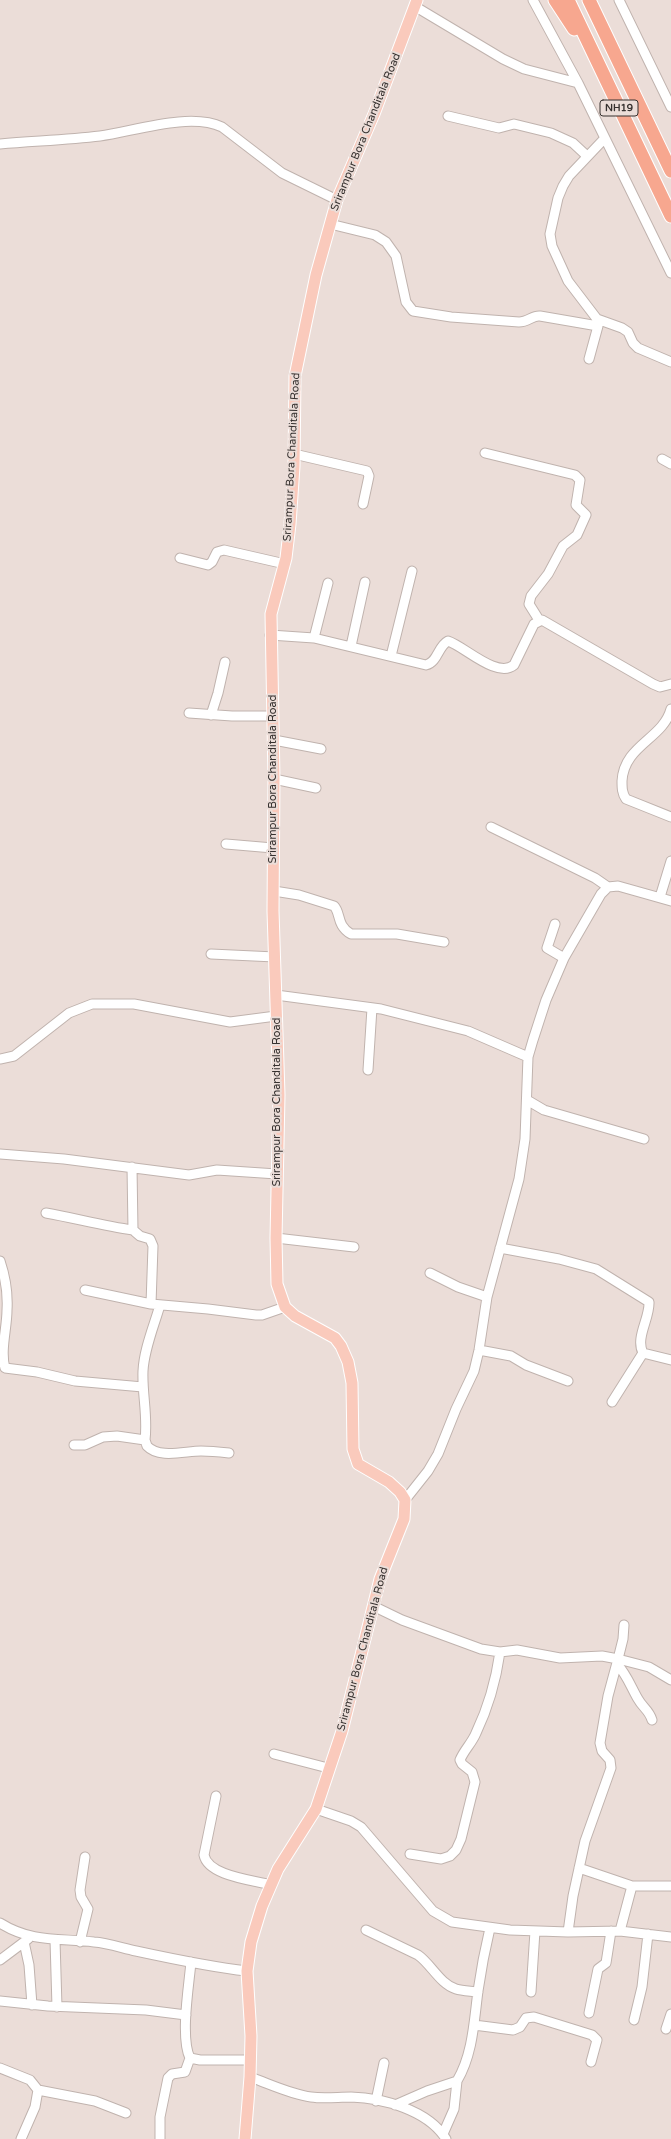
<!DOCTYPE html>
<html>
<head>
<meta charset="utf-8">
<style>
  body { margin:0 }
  canvas { display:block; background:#ebddd8 }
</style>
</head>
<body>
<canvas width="671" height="2139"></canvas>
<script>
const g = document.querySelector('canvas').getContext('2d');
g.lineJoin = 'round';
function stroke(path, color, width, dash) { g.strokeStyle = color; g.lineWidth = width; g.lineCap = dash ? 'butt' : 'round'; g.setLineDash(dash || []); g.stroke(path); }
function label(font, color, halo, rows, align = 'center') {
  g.font = font + ' "Varela Round",sans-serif'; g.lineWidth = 4; g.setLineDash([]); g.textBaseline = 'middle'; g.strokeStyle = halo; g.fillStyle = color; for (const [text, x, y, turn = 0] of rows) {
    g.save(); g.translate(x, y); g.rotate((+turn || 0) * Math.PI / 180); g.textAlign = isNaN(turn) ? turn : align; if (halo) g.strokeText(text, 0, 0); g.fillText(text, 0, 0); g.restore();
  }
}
const minor = new Path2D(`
  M533,0L578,83L671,273
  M619,0L671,107
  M416,7L503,59L524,69L578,83
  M448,116L499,128L514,124L551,133L573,143L587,156
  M0,144C33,141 67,140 100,136C135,131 190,112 222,127L282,173L337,200
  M330,224L375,235L386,242L396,256L406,302L413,311L451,317L519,322C528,322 533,315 540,316L598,326
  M597,319L622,328L628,332L633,343L638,348L671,362
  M589,359L598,326L597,319L568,281L552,246L550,234L558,198L563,186L569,176L605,138
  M485,453L575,475L580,480L576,505L586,515L577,535L563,546L548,574L531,596L529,604L539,620
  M294,454L367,471L369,476L363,504
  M662,459L671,464
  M180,558L208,565L212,562L217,552L224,550L285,564
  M270,635L314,638L426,665C438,662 438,646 448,641C464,646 497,679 514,665L534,624L542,620L653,684L660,687L671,684
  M314,638L328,583
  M351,646L365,582
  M391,656L412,571
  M671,709C663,739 624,745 622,781C622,788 622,793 626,799L671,817
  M189,713L232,716H273
  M211,715L218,693L225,662
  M274,740L321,749
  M274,779L316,788
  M491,827L595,878L608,887
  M226,844L273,848
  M274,891L299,895L334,906C341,913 336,925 351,934H397L444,942
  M660,897L671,861
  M555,924L547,948L564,958
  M211,954L275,957
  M276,995L381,1009L468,1031L528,1057
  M0,1059L14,1056L69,1013L92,1004H134L230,1022L276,1016
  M368,1070L372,1008
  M527,1100L544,1110L644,1139
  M0,1154L64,1159L189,1175L217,1170L277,1174
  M132,1167L133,1230L140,1236L150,1239L153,1246L151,1304
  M46,1213C75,1218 103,1226 133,1230
  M276,1238L354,1247
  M500,1248L559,1259L596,1269L649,1302C650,1318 635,1338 643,1353L671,1360
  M0,1261C5,1276 8,1294 7,1310C7,1328 0,1351 5,1368L37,1372L75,1381L143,1387
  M430,1273L458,1287L487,1297
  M85,1290L151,1304L208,1309L256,1315H262L285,1307
  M160,1305C154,1326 144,1349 143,1371C142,1394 148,1416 145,1440L147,1446C159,1459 185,1451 201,1451C210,1451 220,1452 229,1453
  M479,1350L511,1356L526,1365L568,1381
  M612,1402L643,1353
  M74,1445H85L103,1437L117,1436L145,1440
  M405,1500L428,1471L438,1454L456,1409L474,1371L479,1350L487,1297L519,1179L525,1139L528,1057L533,1040L546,1000L564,958L601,894L608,887L618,886L671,901
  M373,1606L402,1620L481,1649L500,1652L517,1650L560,1658L602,1656L618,1659L608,1696L600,1743L602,1751L610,1760L611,1768L585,1841L573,1896L568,1932
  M624,1625L623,1639L618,1659L649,1667L671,1680
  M617,1664C627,1675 631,1687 638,1699C643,1708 649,1710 652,1720
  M274,1754L328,1768
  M216,1796L204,1855C208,1876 253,1880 271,1885
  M316,1809L351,1821L361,1827L433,1911L452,1922L510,1930L568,1932L620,1931L671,1937
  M410,1854L441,1859L450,1856L456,1850L461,1839L475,1782L472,1772L462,1764L460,1760C464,1750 472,1743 476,1733C488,1708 496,1680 500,1652
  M579,1868L632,1886H671
  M0,1923C32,1943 59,1938 94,1942C108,1943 122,1948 136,1951C173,1959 210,1967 247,1971
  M366,1930L418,1955C431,1964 440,1984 456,1989C462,1991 471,1991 478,1992
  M620,1931L632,1886
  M55,1940L57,2007
  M24,1942L29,1965L32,2005
  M80,1942L88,1909L81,1897L80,1890L85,1857
  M0,1960L28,1939
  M191,1962C189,1985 180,2038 190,2058L200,2060H250
  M531,1992L535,1931
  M0,2001L48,2006L146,2010L186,2015
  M589,2013L598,1969L606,1963L611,1931
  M634,2020L642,1987L648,1934
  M474,2025L513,2030L520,2027L526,2018L534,2017L592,2035L597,2040L591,2062
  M666,2029L671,2014
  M0,2068L30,2080L38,2090L35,2107L21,2139
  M250,2077C270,2084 290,2094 311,2097C324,2099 338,2097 351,2097C383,2098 428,2110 446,2139
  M38,2090L95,2101L126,2113
  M376,2101L384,2063
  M395,2105L427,2091L457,2081C473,2054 474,2021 478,1991C481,1970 485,1949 490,1928
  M443,2134L454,2109L457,2081
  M160,2139V2117L168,2078L172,2074L185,2072L190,2058`);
const major = new Path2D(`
  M245,2139L250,2077L251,2036L247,1971L251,1942L262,1906L278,1869L316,1809L342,1731L380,1579L404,1519L405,1500L400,1492L389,1482L358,1464L353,1449L352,1383L348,1362L341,1346L335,1338L295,1316L285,1307L277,1284L276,1238L279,1095L273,911L274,779L271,614L286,558L290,524L294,466L295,376L316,275L337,200L374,114L417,0`);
const highway = new Path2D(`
  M555,0L574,29
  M568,0L671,216
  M589,0L671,171`);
const shields = [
  [619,108,38]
];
const shieldNames = [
  ["NH19",619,108]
];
const streetNames = [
  ["Srirampur Bora Chanditala Road",366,132,-68],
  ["Srirampur Bora Chanditala Road",292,457,-87],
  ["Srirampur Bora Chanditala Road",273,779,-90],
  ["Srirampur Bora Chanditala Road",277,1102,-90],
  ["Srirampur Bora Chanditala Road",363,1649,-75]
];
stroke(minor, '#c0b3ae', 11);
stroke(major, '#fff', 13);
stroke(highway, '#fff', 15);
stroke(minor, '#fff', 9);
stroke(major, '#facabc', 11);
stroke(highway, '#f7a78f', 13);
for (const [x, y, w] of shields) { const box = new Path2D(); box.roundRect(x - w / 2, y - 8, w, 16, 3); g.fillStyle = '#ebddd8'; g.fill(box); stroke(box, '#36312f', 1); }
label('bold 10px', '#36312f', null, shieldNames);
label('11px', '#36312f', '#ebddd8', streetNames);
</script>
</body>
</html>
